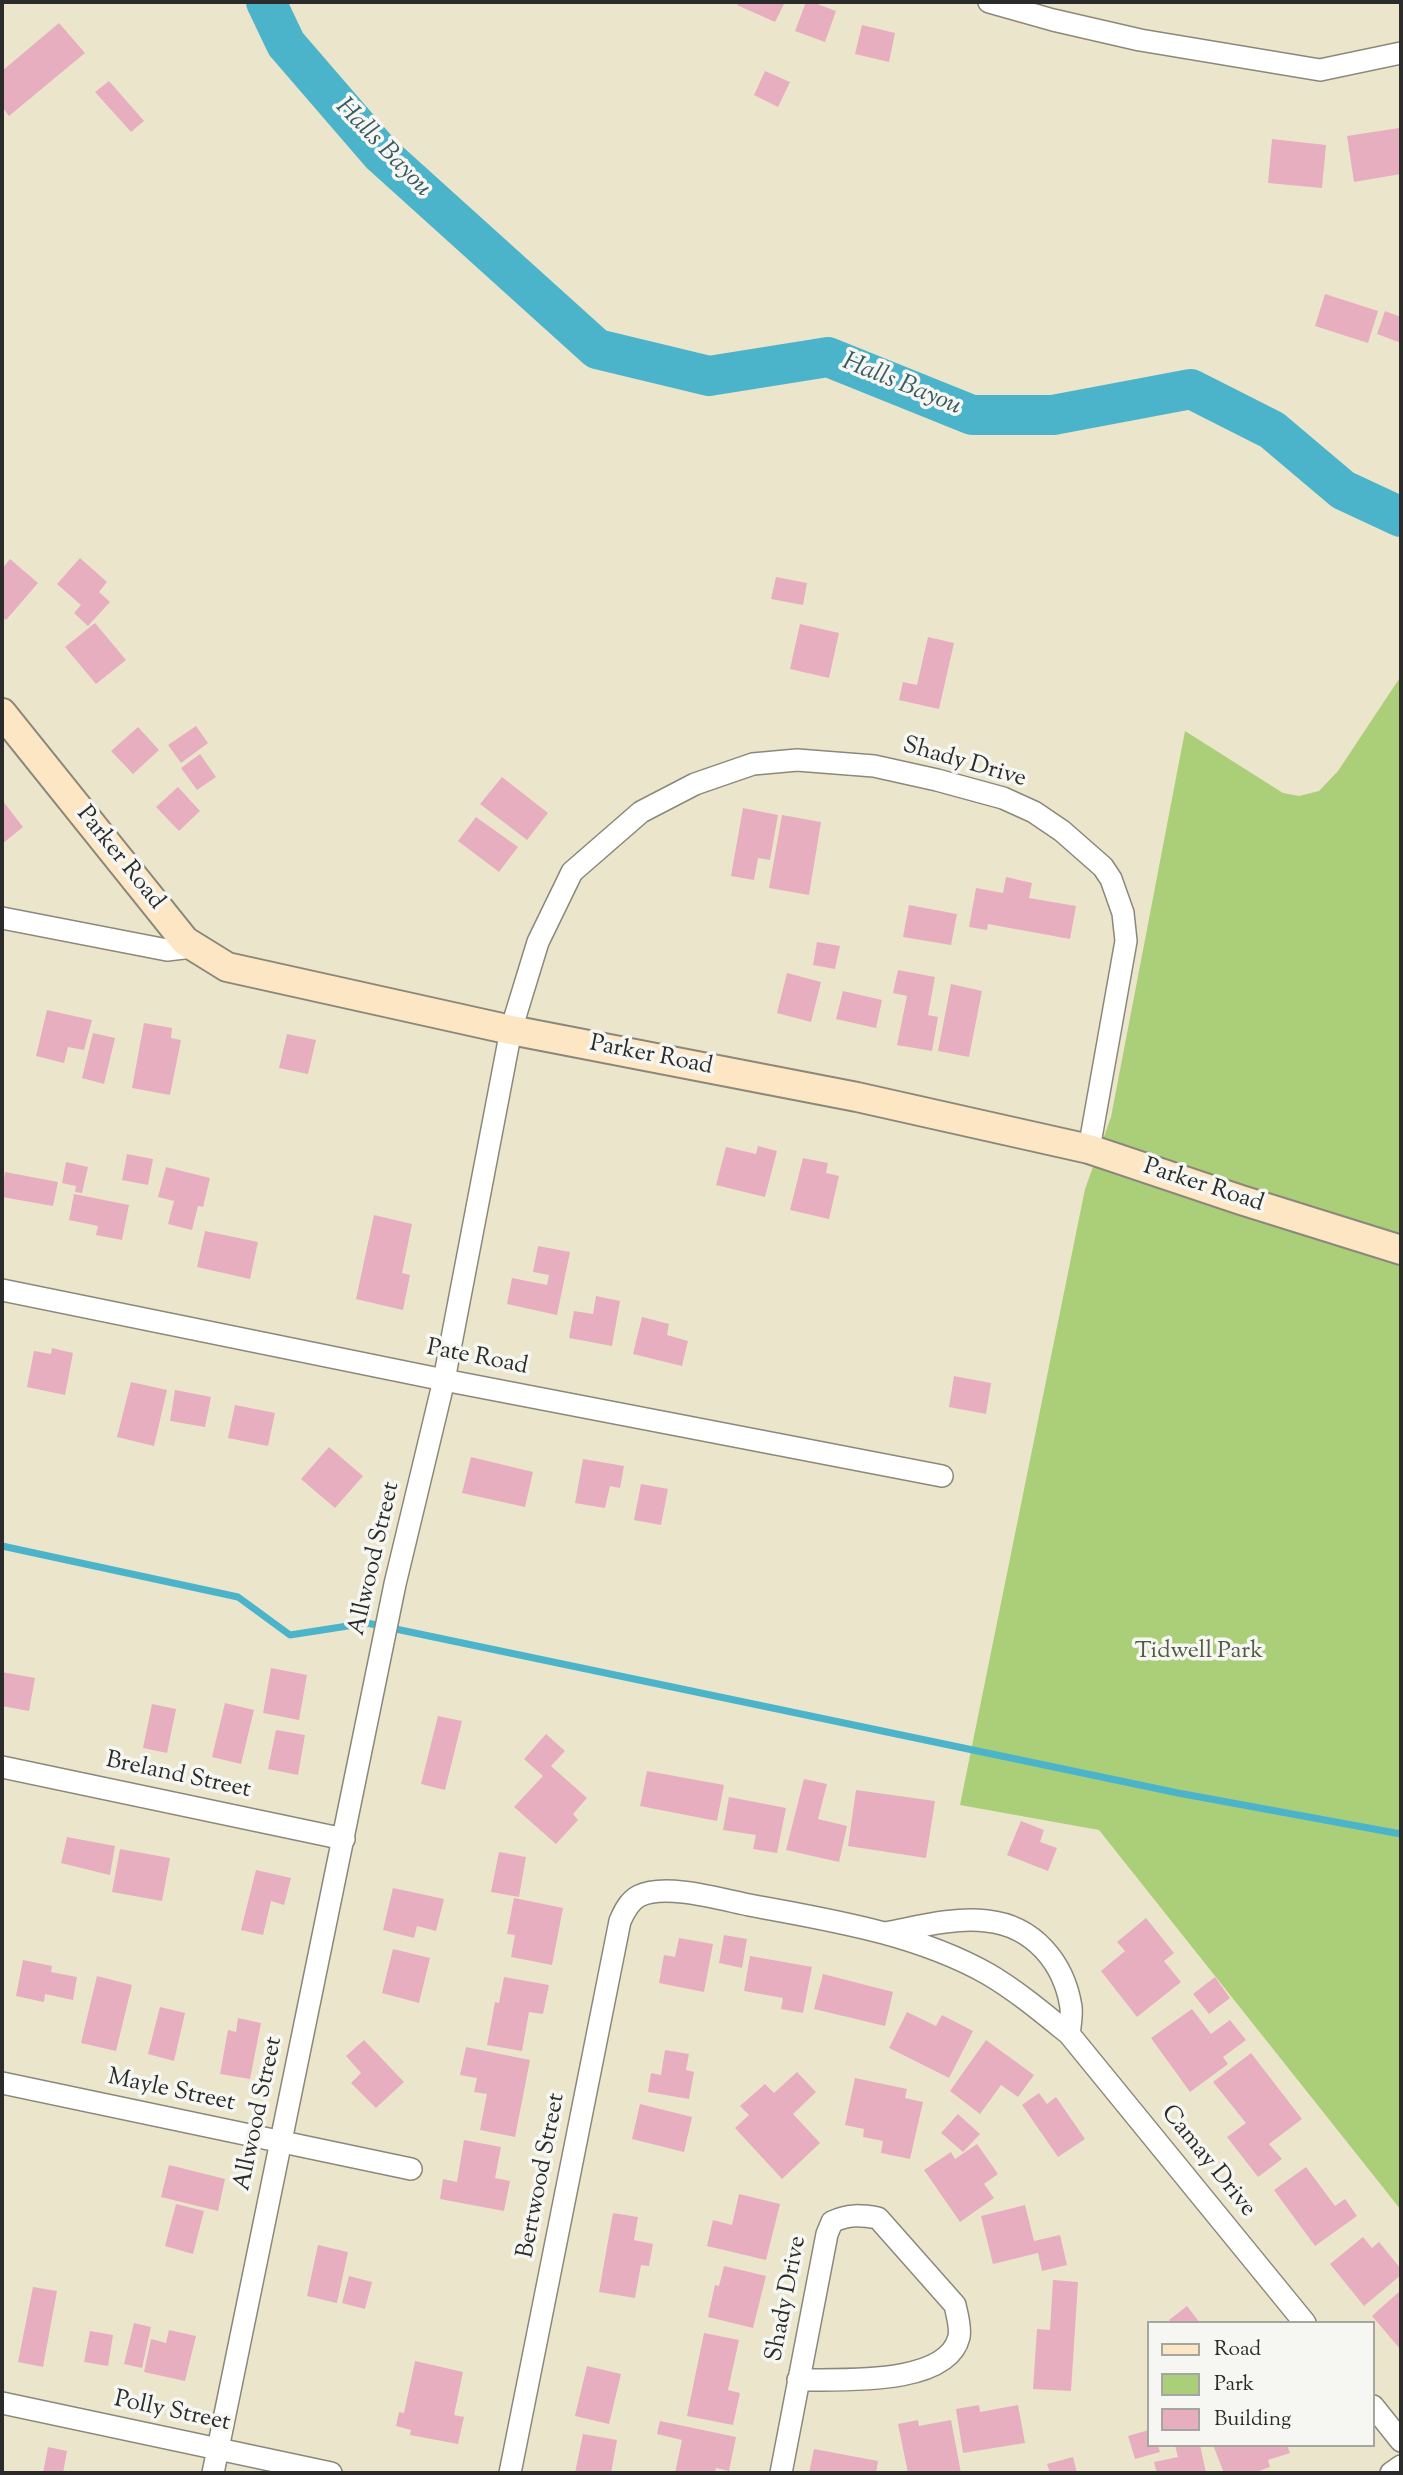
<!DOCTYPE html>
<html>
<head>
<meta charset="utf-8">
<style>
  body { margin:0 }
  #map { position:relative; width:1403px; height:2475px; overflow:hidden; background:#ebe6cb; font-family:"Sorts Mill Goudy",serif }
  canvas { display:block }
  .frame { position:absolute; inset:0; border:4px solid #2b2b2b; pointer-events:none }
  .legend { position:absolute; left:1147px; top:2321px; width:228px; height:126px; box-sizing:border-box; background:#f6f6f2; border:2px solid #a5a5a2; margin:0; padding:9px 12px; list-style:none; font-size:21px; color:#2b2b2b }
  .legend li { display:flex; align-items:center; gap:14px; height:35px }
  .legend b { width:35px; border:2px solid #a5a5a2 }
</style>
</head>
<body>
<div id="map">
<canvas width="1403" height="2475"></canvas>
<div class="frame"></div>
<ul class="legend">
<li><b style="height:9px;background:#fce6c4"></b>Road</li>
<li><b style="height:19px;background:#abcf78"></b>Park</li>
<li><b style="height:19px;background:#e7aec0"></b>Building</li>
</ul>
</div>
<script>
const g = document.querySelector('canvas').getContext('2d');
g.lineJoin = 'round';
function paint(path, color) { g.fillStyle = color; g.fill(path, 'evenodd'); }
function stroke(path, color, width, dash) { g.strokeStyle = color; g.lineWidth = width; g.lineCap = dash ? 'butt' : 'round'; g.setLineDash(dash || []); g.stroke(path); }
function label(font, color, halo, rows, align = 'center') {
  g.font = font + ' "Sorts Mill Goudy",serif'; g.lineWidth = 7; g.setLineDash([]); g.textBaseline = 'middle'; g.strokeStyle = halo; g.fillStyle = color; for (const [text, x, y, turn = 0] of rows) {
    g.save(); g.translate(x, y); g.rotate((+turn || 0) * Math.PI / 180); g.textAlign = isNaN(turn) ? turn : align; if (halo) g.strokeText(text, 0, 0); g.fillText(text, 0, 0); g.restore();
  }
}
const green = new Path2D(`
  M1401,676V2210L1099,1830L960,1805L1085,1189L1111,1117L1185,731L1283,793L1299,796L1319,791L1338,771Z`);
const stream = new Path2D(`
  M2,1546L238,1597L290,1635L367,1623L1178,1793L1401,1834`);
const river = new Path2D(`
  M266,2L286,44L381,154L597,349L709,376L828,357L972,415H1053L1191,389L1272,430L1343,490L1401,517`);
const building = new Path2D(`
  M739,2H785L775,22L737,5Z
  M806,2H812L836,11L825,42L795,31Z
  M59,23L85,53L9,116L2,107V71Z
  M862,25L895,33L889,62L855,54Z
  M765,71L790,82L778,107L754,95Z
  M109,81L144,121L131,132L95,92Z
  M1399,128L1401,174L1354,182L1347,136Z
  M1272,139L1326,145L1322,188L1268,183Z
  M1325,294L1378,311L1368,343L1315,326Z
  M1385,311L1401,317V343L1377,334Z
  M80,558L107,582L99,592L110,602L88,626L74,613L81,605L57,584Z
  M10,559L38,583L6,620L2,617V569Z
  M776,577L807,583L803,605L771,599Z
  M95,623L126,660L96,684L65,647Z
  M800,624L839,633L829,678L790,669Z
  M928,637L954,643L939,709L899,700L903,682L917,685Z
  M196,726L208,743L181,763L168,745Z
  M138,727L159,750L133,774L111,751Z
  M200,754L216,777L197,790L181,768Z
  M502,777L548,813L527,840L480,804Z
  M178,787L200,811L179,831L156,807Z
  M2,800L23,827L2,844Z
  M743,808L778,815L770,860L758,858L754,880L731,876Z
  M782,815L821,822L809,895L769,888Z
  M476,817L518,847L499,872L458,841Z
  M1006,877L1032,883L1029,898L1076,906L1070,939L988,924L987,930L969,927L976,888L1003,893Z
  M909,905L957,914L951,945L903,937Z
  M817,942L840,946L835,969L813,965Z
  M898,970L935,977L928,1015L938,1017L932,1051L897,1045L907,996L893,993Z
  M787,973L821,982L811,1022L777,1013Z
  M951,984L982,991L969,1057L938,1051Z
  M843,991L882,1000L876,1028L836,1019Z
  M47,1010L92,1020L84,1050L68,1047L64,1063L36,1056Z
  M144,1023L172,1028L171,1038L181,1040L170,1095L132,1088Z
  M93,1033L115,1038L104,1084L82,1078Z
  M287,1034L316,1040L308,1074L279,1068Z
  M758,1146L777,1151L765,1197L716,1185L726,1147L756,1154Z
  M127,1154L153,1159L148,1185L122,1180Z
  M803,1158L828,1163L826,1173L839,1176L829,1219L790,1210Z
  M66,1162L88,1167L82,1193L75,1192L76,1186L62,1183Z
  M166,1167L210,1178L203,1207L198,1206L192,1230L168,1224L174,1201L158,1197Z
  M5,1172L58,1182L53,1206L2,1197Z
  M74,1194L129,1205L122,1240L96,1235L98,1226L69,1220Z
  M374,1215L412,1224L402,1273L410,1275L403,1310L356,1299Z
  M205,1231L258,1242L250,1279L197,1267Z
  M538,1246L570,1252L557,1315L507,1304L512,1278L547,1285L549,1275L533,1272Z
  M596,1296L620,1301L612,1346L569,1338L574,1311L593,1314Z
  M642,1317L669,1324L667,1335L688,1341L682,1366L633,1354Z
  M52,1348L73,1353L65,1395L27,1387L34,1351L51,1354Z
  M954,1376L991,1383L986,1414L949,1407Z
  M131,1382L167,1390L154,1446L117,1437Z
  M175,1390L211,1397L205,1427L170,1421Z
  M235,1405L275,1413L268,1446L228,1438Z
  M329,1447L363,1476L335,1508L301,1479Z
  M471,1457L533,1472L525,1507L462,1493Z
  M583,1459L624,1466L620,1488L610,1486L605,1508L575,1503Z
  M641,1484L668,1489L661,1525L634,1520Z
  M271,1668L307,1675L299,1720L263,1713Z
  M2,1672L35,1678L29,1711L2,1706Z
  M225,1703L254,1710L241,1764L212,1757Z
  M152,1704L176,1709L167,1753L143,1748Z
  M438,1716L462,1721L445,1790L421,1784Z
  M276,1730L305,1735L298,1775L268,1769Z
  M546,1734L565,1751L551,1766L587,1798L573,1814L578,1820L556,1844L514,1807L543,1776L524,1759Z
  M647,1771L724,1785L717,1821L640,1806Z
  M804,1779L827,1784L818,1819L847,1826L839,1862L786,1850Z
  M856,1790L935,1801L926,1858L848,1846Z
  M729,1797L786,1808L777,1853L753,1849L756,1835L723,1830Z
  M1021,1821L1044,1830L1040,1842L1057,1848L1048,1871L1007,1855Z
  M67,1837L115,1846L110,1875L61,1863Z
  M120,1849L170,1858L162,1901L112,1892Z
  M499,1852L526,1857L519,1897L491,1892Z
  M256,1870L291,1878L284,1905L271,1901L263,1935L241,1930Z
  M393,1888L444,1899L436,1931L417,1926L414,1938L383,1930Z
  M514,1898L563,1908L552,1965L511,1957L515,1935L507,1934Z
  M1146,1918L1174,1953L1164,1961L1181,1982L1137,2017L1101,1971L1125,1951L1117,1942Z
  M724,1935L747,1939L742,1968L719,1963Z
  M679,1938L713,1944L704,1992L659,1983L664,1955L675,1957Z
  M393,1949L430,1958L419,2003L382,1993Z
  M750,1956L812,1967L803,2013L781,2009L783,1998L744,1991Z
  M23,1960L52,1966L51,1972L77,1977L73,2000L45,1994L44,2002L16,1996Z
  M823,1974L893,1992L885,2026L814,2009Z
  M97,1976L132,1985L116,2051L81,2043Z
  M504,1977L549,1985L543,2014L529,2012L522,2051L487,2045L495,2002L499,2003Z
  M1215,1977L1230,1998L1209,2014L1193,1994Z
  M160,2007L185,2013L174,2061L148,2054Z
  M1192,2009L1211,2034L1230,2020L1246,2040L1223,2057L1228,2064L1190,2092L1151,2038Z
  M907,2012L936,2026L942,2015L973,2031L949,2078L889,2048Z
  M238,2018L261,2023L250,2079L220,2074L228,2030L236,2032Z
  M364,2040L404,2082L376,2108L351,2083L361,2073L346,2056Z
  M986,2040L1034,2075L1018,2097L1001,2085L980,2114L950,2091Z
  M466,2047L530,2060L515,2137L480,2130L487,2094L474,2092L477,2078L460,2075Z
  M665,2050L689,2054L686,2070L694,2072L689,2099L648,2092L651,2073L661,2075Z
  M1251,2053L1302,2119L1269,2144L1282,2159L1258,2177L1227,2137L1246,2123L1213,2082Z
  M797,2072L816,2092L793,2114L820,2143L782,2179L735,2128L749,2115L740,2106L765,2084L774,2093Z
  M855,2078L907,2089L905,2098L923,2102L910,2159L881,2153L883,2141L863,2137L864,2129L845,2125Z
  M1039,2093L1047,2104L1056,2097L1085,2139L1058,2157L1022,2105Z
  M640,2104L692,2117L684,2152L632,2139Z
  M958,2114L980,2134L963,2152L941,2133Z
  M464,2140L501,2147L495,2178L510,2181L504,2211L440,2199L443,2179L457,2182Z
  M977,2144L998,2174L984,2184L994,2198L960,2222L924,2170L951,2152L955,2159Z
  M169,2165L225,2179L218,2211L161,2197Z
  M1306,2167L1335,2206L1345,2199L1357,2216L1315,2246L1274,2190Z
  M739,2194L780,2204L766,2260L707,2246L713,2220L732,2225Z
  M176,2204L204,2211L193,2254L165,2246Z
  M1025,2205L1034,2241L1060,2235L1067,2265L1042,2271L1038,2253L993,2264L981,2216Z
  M613,2213L638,2217L634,2240L653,2244L649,2266L641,2265L635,2298L599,2292Z
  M1363,2237L1372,2248L1379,2242L1401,2269V2275L1364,2306L1330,2264Z
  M318,2245L348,2252L337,2303L307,2296Z
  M724,2266L766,2276L753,2328L708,2317L715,2285L719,2286Z
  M349,2276L372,2282L365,2309L342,2303Z
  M1053,2280L1078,2282L1071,2391L1033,2389L1037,2329L1050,2330Z
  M33,2287L57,2291L43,2367L18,2362Z
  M1401,2290V2350L1372,2316Z
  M1187,2306L1200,2323H1171L1169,2320Z
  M134,2323L151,2327L142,2368L124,2364Z
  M169,2330L196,2336L185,2381L144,2372L151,2339L166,2343Z
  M90,2331L113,2335L108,2366L84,2362Z
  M704,2333L739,2340L728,2390L740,2393L733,2425L687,2416Z
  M415,2361L463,2372L454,2415L464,2417L458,2444L410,2435L411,2430L396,2426L399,2412L404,2413Z
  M587,2366L621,2374L609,2424L575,2416Z
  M979,2405L980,2412L1018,2405L1025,2443L963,2453L956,2409Z
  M918,2420L919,2426L951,2420L961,2473H908L898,2424Z
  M660,2421L736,2437L729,2471L716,2468L715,2473H675L682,2440L657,2434Z
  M1149,2430V2445H1158L1160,2452L1135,2459L1128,2436Z
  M583,2434L617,2440L611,2473H575Z
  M1175,2445H1200L1206,2473H1157L1154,2462L1178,2457Z
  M1213,2445H1287L1290,2453L1268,2460L1270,2467L1253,2473H1224Z
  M48,2447L67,2451L63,2473H43Z
  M814,2449L878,2461L876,2473H809Z
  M1073,2457L1077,2473H1050L1047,2464Z`);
const street = new Path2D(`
  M989,2L1053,20L1140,40L1320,70L1401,53
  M2,918L167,950L192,947
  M2,1290L444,1380L942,1476
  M2,1767L344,1839
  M885,1933C918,1927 953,1917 987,1921C1034,1926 1064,1963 1071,2007C1072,2016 1070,2026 1069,2034
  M2,2083L411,2169
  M2,2403L331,2473
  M1373,2406L1401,2441
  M213,2473L395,1584L444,1380L511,1030L538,942L572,872L641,812L695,784L753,764L797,760L874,766L937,780L1003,798L1034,812L1062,831L1103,867L1111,879L1123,913L1126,941L1089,1149
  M510,2473L620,1921C624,1912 629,1901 639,1896C665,1883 720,1899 749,1905C829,1920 915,1933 988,1974C1017,1991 1043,2013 1069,2034L1305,2323
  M781,2473L827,2234L832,2222C848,2214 861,2215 878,2218L955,2305C957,2315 961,2327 959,2337C947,2387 837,2379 798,2380
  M1391,2473L1401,2466`);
const secondary = new Path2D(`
  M2,713L185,941L227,967L511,1030L857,1097L1089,1149L1241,1200L1401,1250`);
const streetNames = [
  ["Shady Drive",964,764,16],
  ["Parker Road",119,859,51],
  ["Parker Road",651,1057,11],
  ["Parker Road",1203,1187,18],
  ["Pate Road",477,1359,11],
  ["Allwood Street",376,1559,-77],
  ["Breland Street",178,1777,12],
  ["Mayle Street",171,2092,12],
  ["Allwood Street",260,2114,-78],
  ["Camay Drive",1207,2162,51],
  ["Bertwood Street",543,2176,-79],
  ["Shady Drive",788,2299,-79],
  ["Polly Street",172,2413,12]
];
const parkNames = [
  ["Tidwell Park",1199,1653]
];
const waterNames = [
  ["Halls Bayou",382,149,46],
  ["Halls Bayou",901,386,22]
];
paint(green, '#abcf78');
stroke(stream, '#4cb4ca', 7);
stroke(river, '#4cb4ca', 40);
paint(building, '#e7aec0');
stroke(street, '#8b887b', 24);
stroke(secondary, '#8b887b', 32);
stroke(street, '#fff', 21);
stroke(secondary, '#fce6c4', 28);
label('24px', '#2b2b2b', '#f6f6f2', streetNames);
label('24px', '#515c42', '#f6f6f2', parkNames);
label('italic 26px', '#375b63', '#f6f6f2', waterNames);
</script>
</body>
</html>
